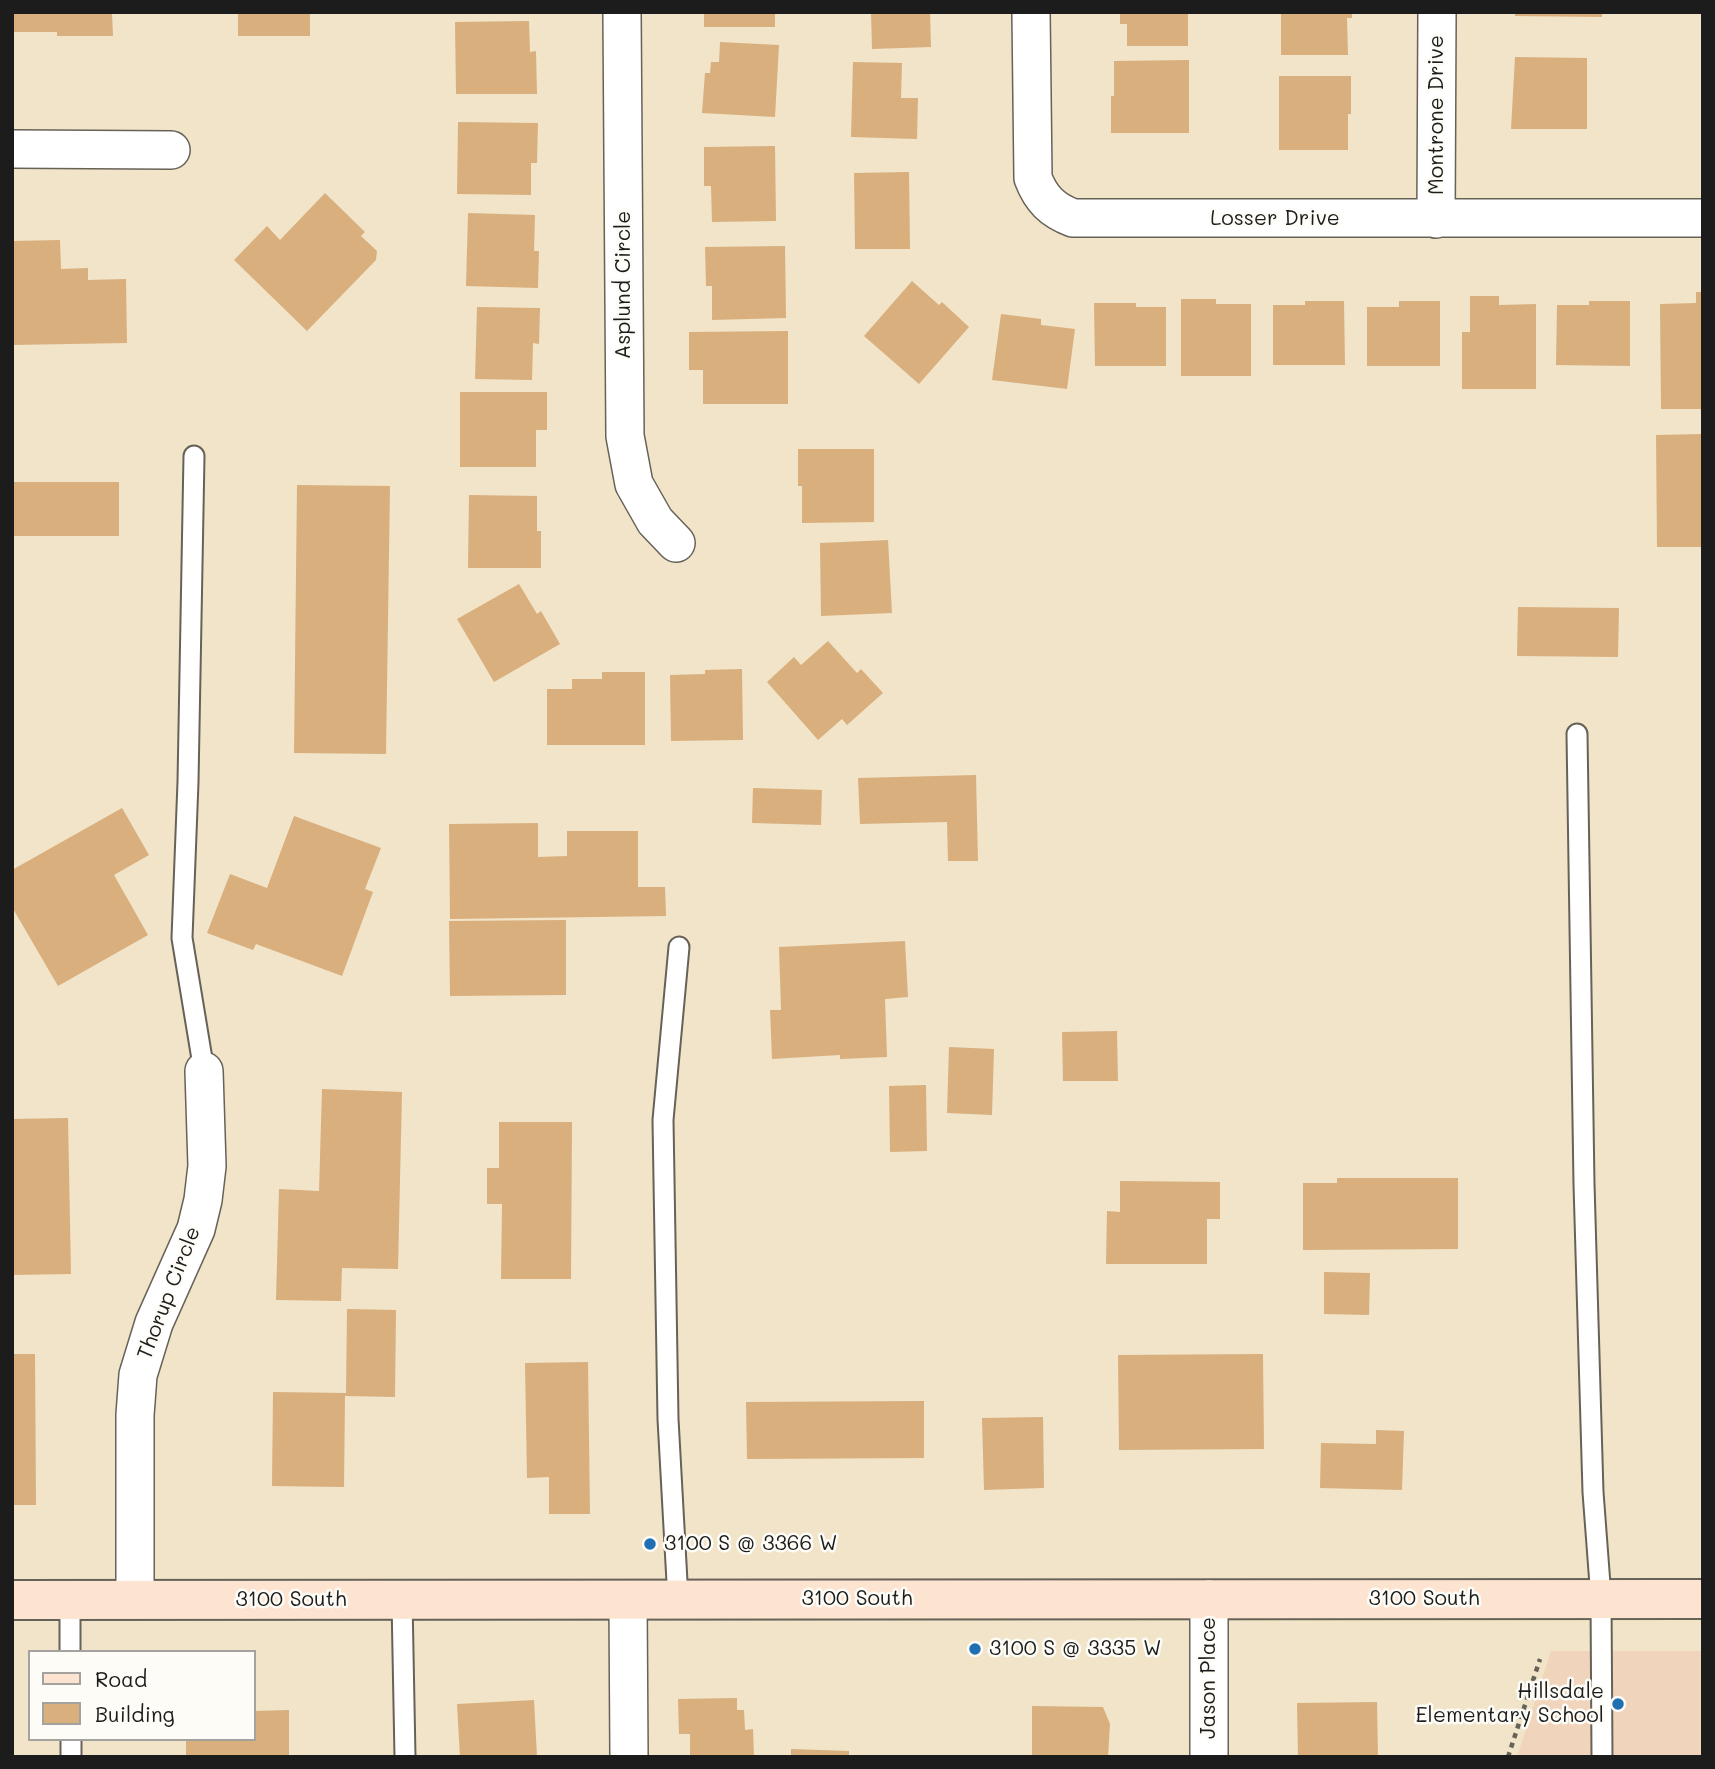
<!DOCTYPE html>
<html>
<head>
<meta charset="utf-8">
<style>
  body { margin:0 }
  #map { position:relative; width:1715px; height:1769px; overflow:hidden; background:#f1e4c8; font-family:Mali,sans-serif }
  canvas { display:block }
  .frame { position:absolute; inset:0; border:14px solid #1c1c1c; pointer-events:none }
  .legend { position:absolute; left:28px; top:1650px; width:228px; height:91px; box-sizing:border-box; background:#fdfcf7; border:2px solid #a3a29f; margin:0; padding:9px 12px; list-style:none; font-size:21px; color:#1c1c1c }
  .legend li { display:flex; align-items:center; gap:14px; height:35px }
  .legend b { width:35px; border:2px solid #a3a29f }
</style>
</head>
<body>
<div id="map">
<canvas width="1715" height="1769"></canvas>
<div class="frame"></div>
<ul class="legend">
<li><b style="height:9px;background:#fde4d0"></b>Road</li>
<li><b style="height:19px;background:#d9af7e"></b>Building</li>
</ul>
</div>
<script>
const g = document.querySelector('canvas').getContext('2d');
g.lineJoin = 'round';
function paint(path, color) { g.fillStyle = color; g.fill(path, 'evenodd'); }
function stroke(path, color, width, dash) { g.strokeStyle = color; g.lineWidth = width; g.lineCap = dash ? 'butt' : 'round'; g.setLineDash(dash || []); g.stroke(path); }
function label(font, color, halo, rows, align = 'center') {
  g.font = font + ' Mali,sans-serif'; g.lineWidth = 5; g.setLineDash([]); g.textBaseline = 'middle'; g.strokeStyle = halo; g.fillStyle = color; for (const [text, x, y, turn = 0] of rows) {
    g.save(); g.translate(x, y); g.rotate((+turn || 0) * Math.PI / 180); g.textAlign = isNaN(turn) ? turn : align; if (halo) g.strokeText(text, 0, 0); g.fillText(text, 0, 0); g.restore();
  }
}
const built = new Path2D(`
  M1551,1651H1703V1757H1517Z`);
const building = new Path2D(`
  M12,12H112L113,36H57V32H12Z
  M238,12H310V36H238Z
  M704,12H775V27H704Z
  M871,12H930L931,47L872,49Z
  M1120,12H1188V46H1127V24H1120Z
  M1281,12H1352V18H1347L1348,55H1281Z
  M1515,12H1602V17L1515,16Z
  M529,21L530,52L536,51L537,94H456L455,22Z
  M720,42L779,45L775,117L702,113L705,73H710L711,62H719Z
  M1515,57L1587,58V129H1511Z
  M1189,60V133H1111V96H1114V61Z
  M853,62L902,63L901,98H918L917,139L851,137Z
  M1279,76H1351V114H1348V150H1279Z
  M458,122L538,123L537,163H531V195L457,194Z
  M775,146L776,221L712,222L711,186H704V147Z
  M909,172L910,249H855L854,173Z
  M325,193L365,232L361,236L377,251L376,260L307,331L234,260L267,226L280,240Z
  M468,213L535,215L534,251H539L538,288L466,286Z
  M60,240L61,269L88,268V280L126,279L127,343L12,345V241Z
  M785,246L786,318L712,320V286H706L705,247Z
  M912,281L939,305L942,302L969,327L919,384L864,336Z
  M1696,292H1703V409H1661L1660,304L1696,303Z
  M1470,296H1499V305L1536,304V389H1462V332H1470Z
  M1181,299H1216V304H1251V376H1181Z
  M1305,301H1344L1345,365H1273V305H1305Z
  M1399,301H1440V366H1367V307H1399Z
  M1589,301H1630V366L1556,365L1557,305H1589Z
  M1094,303H1136V307H1166V366H1095Z
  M477,307L540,308L539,344L533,343L532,380L475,379Z
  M1001,314L1041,319V325L1075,329L1067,389L992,380Z
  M788,331V404H703V370H689V332Z
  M460,392H547V430H536V467H460Z
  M1703,434V547H1657L1656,435Z
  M798,449H874V522L802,523V486H798Z
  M12,482H119V536H12Z
  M297,485L390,486L386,754L294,753Z
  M469,495L537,496V531H541V568H468Z
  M888,540L892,613L821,616L820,543Z
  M519,584L537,614L541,611L560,644L494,682L457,619Z
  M1518,607L1619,608L1618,657L1517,656Z
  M828,641L857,673L861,669L883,693L847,725L842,719L818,740L767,682L794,657L801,665Z
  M742,669L743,740L671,741L670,675L705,674V670Z
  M602,672H645V745H547V689H572V679H602Z
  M976,775L978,861H948L947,822L860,824L858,778Z
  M753,788L822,790L821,825L752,823Z
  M122,808L149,855L114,875L148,935L58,986L12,907V870Z
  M294,816L381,848L365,889L373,892L342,976L256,944L253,950L207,933L230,874L267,888Z
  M538,823V857L567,856V831H638V887H665L666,916L450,919L449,824Z
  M566,920V995L450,996L449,921Z
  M905,941L908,997L885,999L887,1057L840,1059V1055L772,1059L770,1010H781L779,947Z
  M1117,1031L1118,1081H1063L1062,1032Z
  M949,1047L994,1049L992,1115L947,1113Z
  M926,1085L927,1151L890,1152L889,1086Z
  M322,1089L402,1092L398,1269L342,1268L341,1301L276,1300L279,1189L319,1191Z
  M68,1118L71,1274L12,1275V1119Z
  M499,1122H572L571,1279H501L502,1204H487V1168H499Z
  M1337,1178H1458V1249L1303,1250V1183H1337Z
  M1120,1181L1220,1182V1219H1207V1264H1106L1107,1211L1120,1212Z
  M1324,1272L1370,1273L1369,1315L1324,1314Z
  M347,1309L396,1310L395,1397L345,1396L344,1487L272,1486L273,1392L346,1393Z
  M12,1354H35L36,1505H12Z
  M1263,1354L1264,1449L1119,1450L1118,1355Z
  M588,1362L590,1514H549V1477L527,1478L525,1363Z
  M924,1401V1458L747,1459L746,1402Z
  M1043,1417L1044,1488L984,1490L982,1418Z
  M1376,1430L1404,1431L1402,1490L1320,1488L1321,1443L1376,1444Z
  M737,1698V1710H744L745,1730L753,1729L754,1757H690V1734H679L678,1699Z
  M534,1700L537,1757H460L457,1704Z
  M1377,1702L1378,1757H1298L1297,1703Z
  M1032,1706L1103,1707L1110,1724L1108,1757H1032Z
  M289,1710V1757H186V1739H254V1711Z
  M791,1749L849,1751V1757H791Z`);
const path = new Path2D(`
  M1508,1757L1540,1659`);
const service = new Path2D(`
  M194,456L188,782L182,938L204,1071
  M1577,734L1584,1184L1593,1492L1601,1598L1602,1757
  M70,1600V1652
  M402,1600L405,1757
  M678,1600L668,1419L663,1120L679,947
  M71,1739V1757`);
const minor = new Path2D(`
  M622,12L625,436L634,484L655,521L676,543
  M1031,12L1033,178C1041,199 1052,210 1073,218H1703
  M12,149L171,150
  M1436,219L1437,12
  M1209,1599V1757
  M135,1600V1415L138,1375L154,1323L196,1229L203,1200L207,1166L204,1071
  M628,1600L629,1757`);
const secondary = new Path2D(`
  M12,1600L1703,1599`);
const markers = [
  [650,1544,7,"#1f6fb2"],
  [975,1649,7,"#1f6fb2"],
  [1618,1704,7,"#1f6fb2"]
];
const streetNames = [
  ["Montrone Drive",1437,115,-90],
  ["Losser Drive",1275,219],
  ["Asplund Circle",624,285,-90],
  ["Thorup Circle",169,1293,-69],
  ["3100 South",857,1599],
  ["3100 South",1424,1599],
  ["3100 South",291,1600],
  ["Jason Place",1209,1678,-90]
];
const poiNames = [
  ["3100 S @ 3366 W",664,1544],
  ["3100 S @ 3335 W",989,1649],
  ["Hillsdale",1604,1692,"right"],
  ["Elementary School",1604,1716,"right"]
];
paint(built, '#f0d5bc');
paint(building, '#d9af7e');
stroke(service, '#676258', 23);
stroke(minor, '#676258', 40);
stroke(secondary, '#676258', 42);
stroke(path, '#676258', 4.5, [5, 5]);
stroke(service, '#fff', 19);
stroke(minor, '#fff', 37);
stroke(secondary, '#fde4d0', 38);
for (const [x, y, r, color] of markers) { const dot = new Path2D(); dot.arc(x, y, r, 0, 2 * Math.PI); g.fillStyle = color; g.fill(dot); stroke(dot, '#fdfcf7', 2.5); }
label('21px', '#1c1c1c', '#fdfcf7', streetNames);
label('21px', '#1c1c1c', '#fdfcf7', poiNames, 'left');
</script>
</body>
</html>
